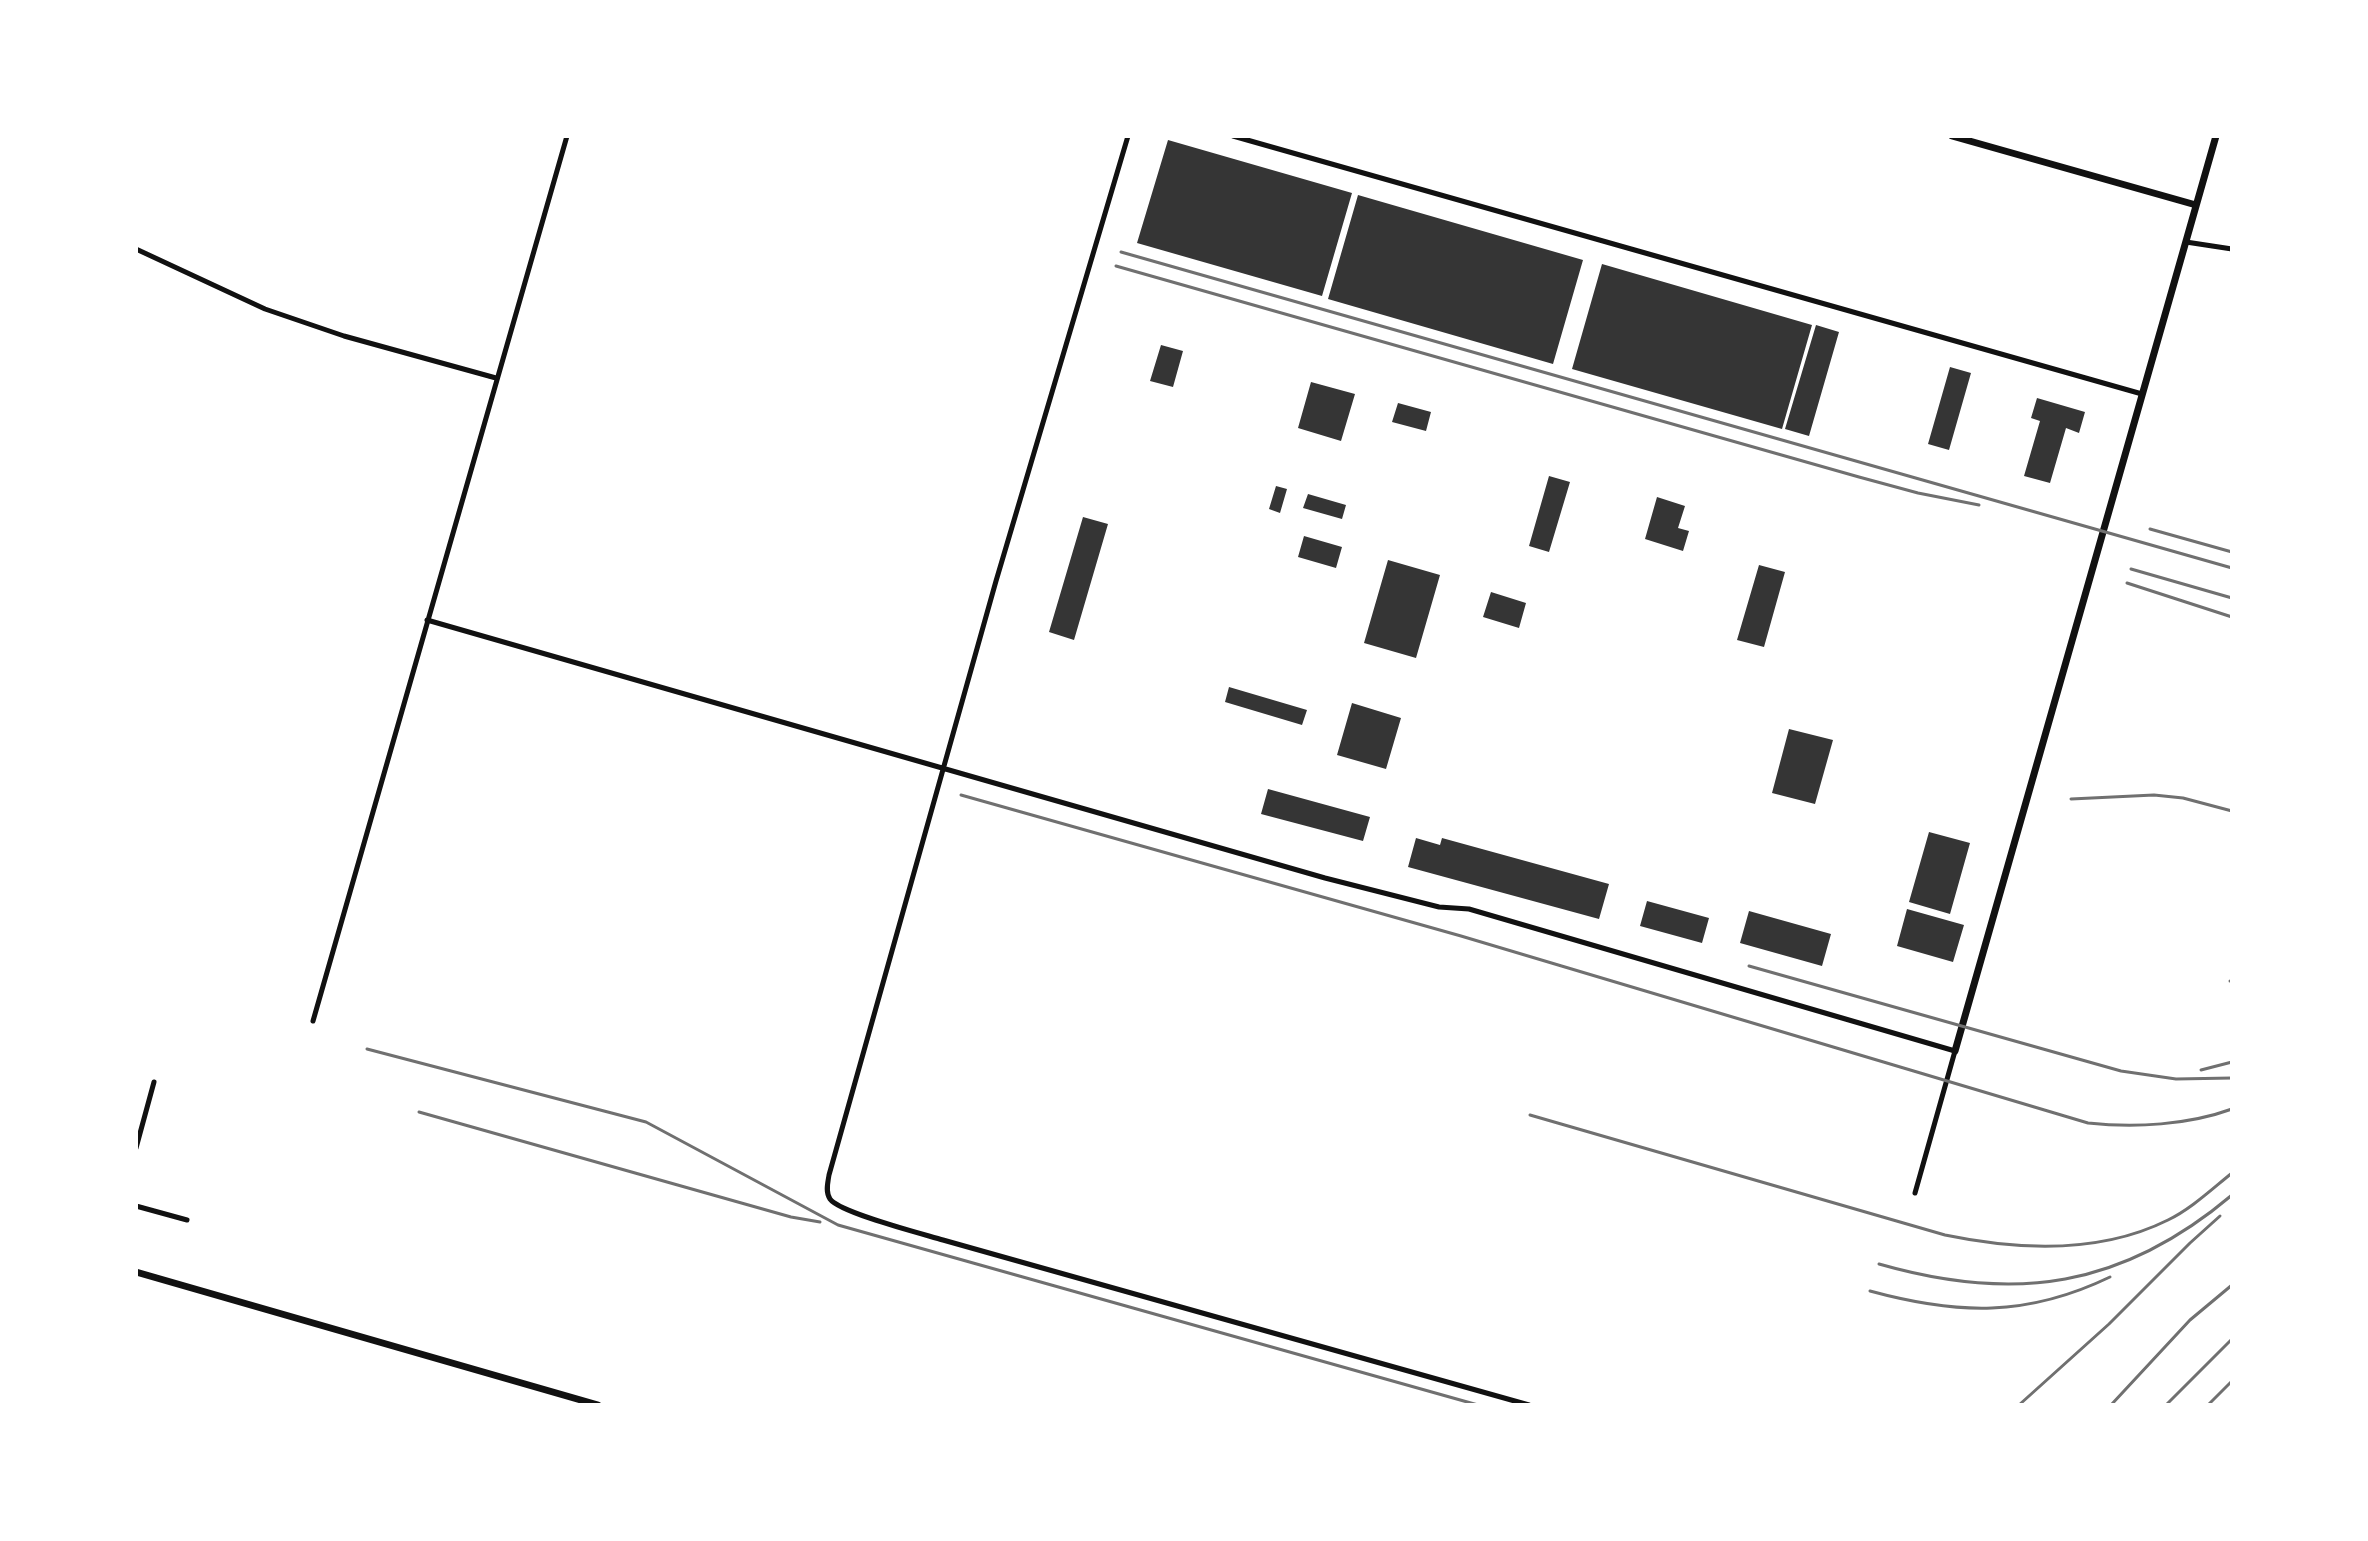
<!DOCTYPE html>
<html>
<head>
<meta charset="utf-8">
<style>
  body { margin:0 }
  #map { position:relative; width:2368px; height:1541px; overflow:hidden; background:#fff; font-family:"Public Sans",sans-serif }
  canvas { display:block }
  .frame { position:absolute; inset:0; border:138px solid #fff; pointer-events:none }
</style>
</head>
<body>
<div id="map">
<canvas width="2368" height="1541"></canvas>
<div class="frame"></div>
</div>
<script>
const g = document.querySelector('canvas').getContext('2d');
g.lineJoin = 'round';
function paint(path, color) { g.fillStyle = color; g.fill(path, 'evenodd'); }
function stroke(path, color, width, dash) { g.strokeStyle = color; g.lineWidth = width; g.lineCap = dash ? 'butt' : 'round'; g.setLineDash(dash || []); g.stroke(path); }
const building = new Path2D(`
  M1168,140L1352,193L1322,296L1137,243Z
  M1358,195L1583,260L1553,364L1328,299Z
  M1602,264L1812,325L1782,429L1572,369Z
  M1816,325L1839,332L1809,436L1785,429Z
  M1161,345L1183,351L1173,387L1150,381Z
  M1950,367L1971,373L1949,450L1928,444Z
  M1311,382L1355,394L1341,441L1298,428Z
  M2037,398L2085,412L2079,433L2066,428L2050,483L2024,476L2040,421L2031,418Z
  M1398,403L1431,412L1426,431L1392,422Z
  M1549,476L1570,482L1549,552L1529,546Z
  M1276,486L1287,489L1280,513L1269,509Z
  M1308,494L1346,505L1342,519L1303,508Z
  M1657,497L1685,506L1678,528L1689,531L1683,551L1645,539Z
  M1083,517L1108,524L1074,640L1049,632Z
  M1304,536L1342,547L1336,568L1298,557Z
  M1388,560L1440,575L1416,658L1364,643Z
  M1759,565L1785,572L1764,647L1737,640Z
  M1491,592L1526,603L1519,628L1483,617Z
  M1229,687L1307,710L1302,725L1225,702Z
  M1352,703L1401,718L1386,769L1337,755Z
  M1789,729L1833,740L1815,804L1772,793Z
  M1268,789L1370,817L1363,841L1261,814Z
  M1929,832L1970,843L1950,914L1909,902Z
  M1416,838L1440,845L1442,838L1609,884L1599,919L1408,867Z
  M1647,901L1709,918L1702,943L1640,926Z
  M1907,909L1964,925L1953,962L1897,946Z
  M1749,911L1831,934L1822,966L1740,943Z`);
const minor = new Path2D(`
  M1128,136L996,581L829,1175C828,1182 825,1192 830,1199C840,1213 923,1234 943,1240L1529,1405
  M1233,136L2142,394
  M2186,242L2232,249
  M136,249L265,309L344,336L496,378
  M427,620L1325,878L1439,907L1469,909L1955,1051L1915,1193
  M313,1021L567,136
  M136,1148L154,1082
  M136,1206L187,1220`);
const tertiary = new Path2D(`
  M1952,136L2196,205
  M1955,1051L2216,136
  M136,1272L598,1405`);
const rail = new Path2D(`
  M1121,252L2232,568
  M1116,266L1859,477L1918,493L1979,505
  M2150,529L2232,552
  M2131,569L2232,598
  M2127,583L2232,617
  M961,795L1461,936L2088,1123C2135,1128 2188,1125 2232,1109
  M2071,799L2154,795L2183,798L2232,811
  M1749,966L2121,1071L2176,1079L2232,1078
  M2230,981H2232
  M367,1049L646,1122L838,1225L1478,1405
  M2201,1070L2232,1062
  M419,1112L791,1217L820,1222
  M1530,1115L1945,1235C2017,1250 2100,1254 2168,1220C2191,1209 2212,1189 2232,1173
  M1879,1264C2015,1303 2122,1288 2232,1195
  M1870,1291C1958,1315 2027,1317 2110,1277
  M2019,1405L2109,1324L2190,1243L2220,1216
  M2111,1405L2190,1320L2232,1285
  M2166,1405L2232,1339
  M2208,1405L2232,1381`);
paint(building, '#353535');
stroke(minor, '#111', 5);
stroke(tertiary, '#111', 7);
stroke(rail, '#707070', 3);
</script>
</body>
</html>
